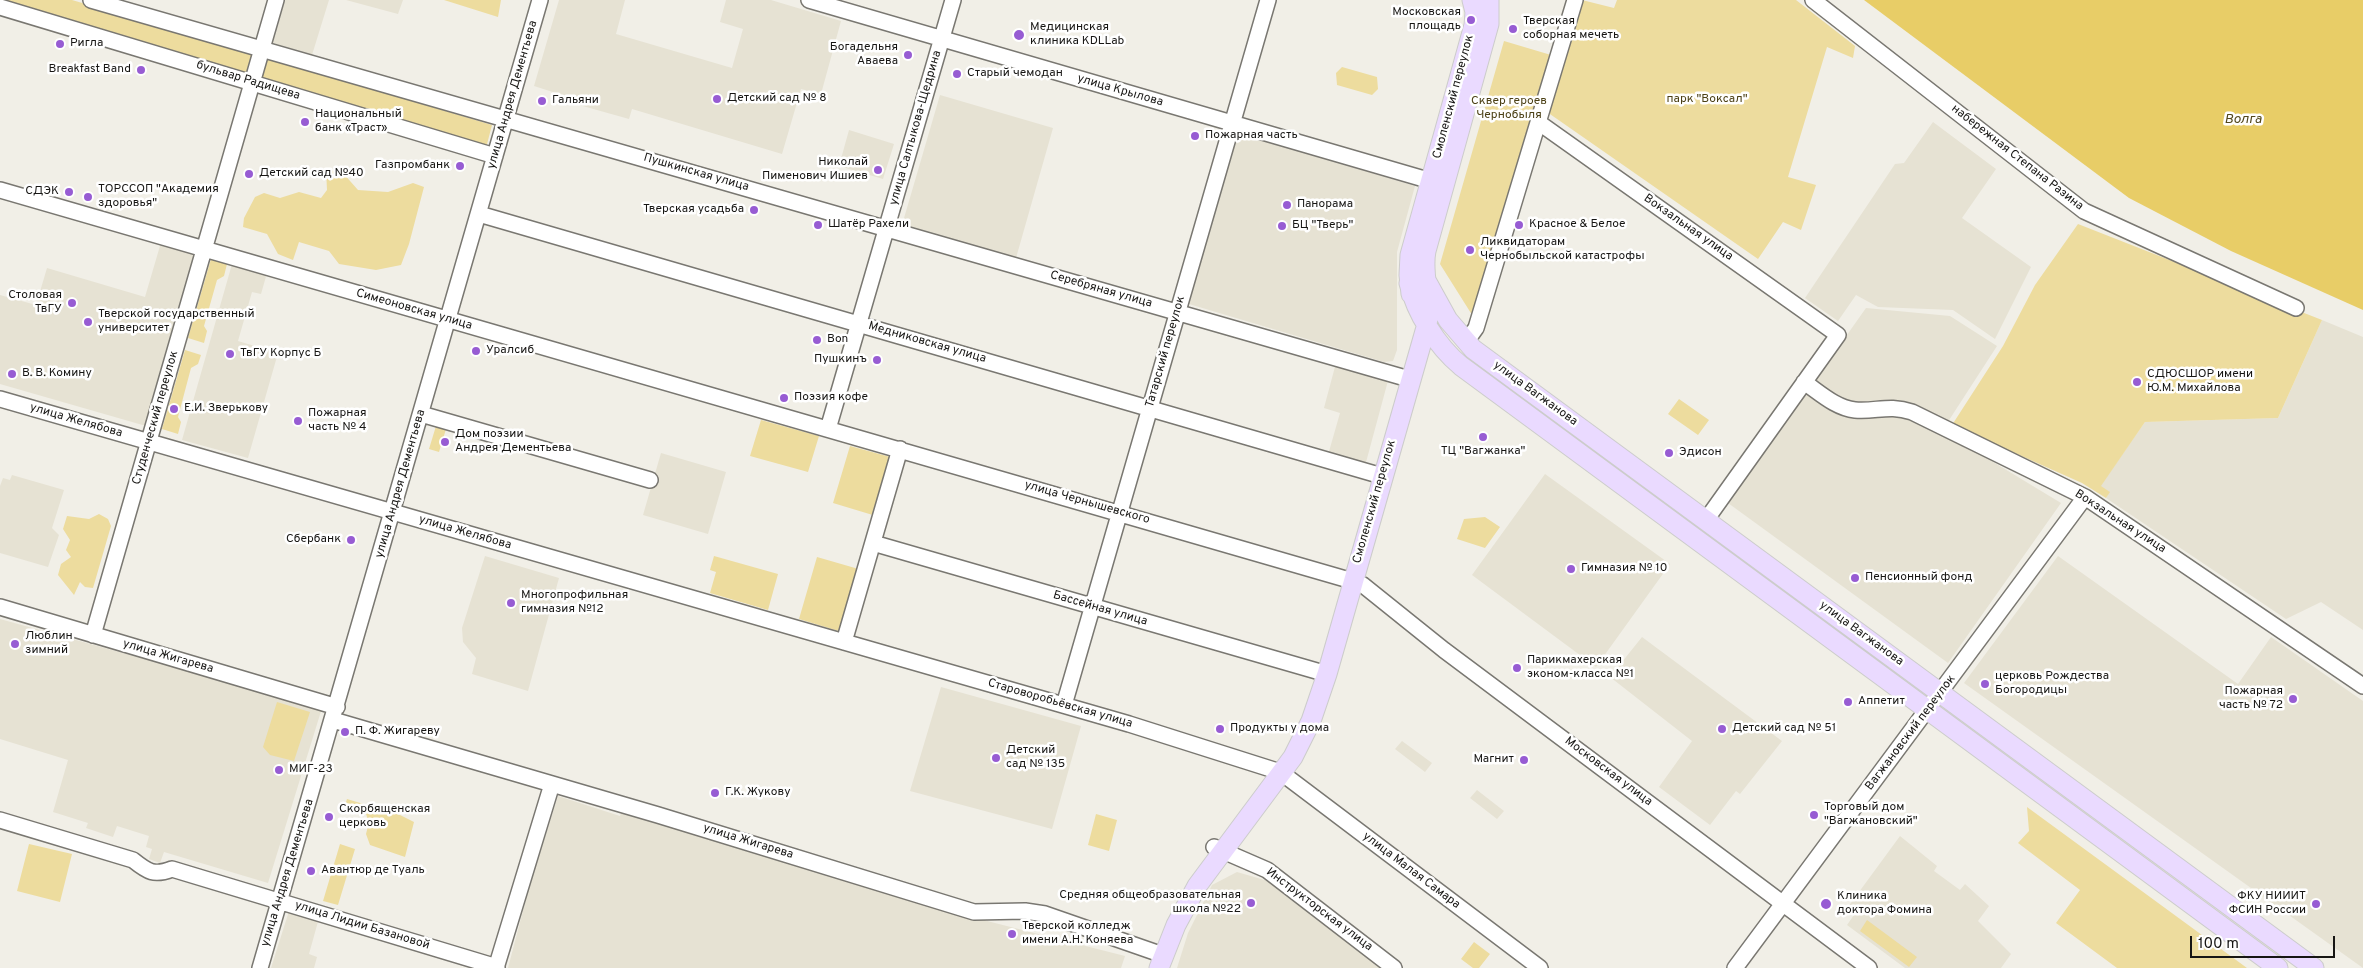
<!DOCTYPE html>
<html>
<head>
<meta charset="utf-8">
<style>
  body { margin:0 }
  #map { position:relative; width:2363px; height:968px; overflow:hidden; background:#f1efe7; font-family:Overpass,sans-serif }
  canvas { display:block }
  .scale { position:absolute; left:2190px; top:936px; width:145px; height:22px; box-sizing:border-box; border:2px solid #171614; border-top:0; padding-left:6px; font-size:15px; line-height:18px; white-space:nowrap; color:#171614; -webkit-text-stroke:4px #fff; paint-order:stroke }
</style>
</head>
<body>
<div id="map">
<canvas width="2363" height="968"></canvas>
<div class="scale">100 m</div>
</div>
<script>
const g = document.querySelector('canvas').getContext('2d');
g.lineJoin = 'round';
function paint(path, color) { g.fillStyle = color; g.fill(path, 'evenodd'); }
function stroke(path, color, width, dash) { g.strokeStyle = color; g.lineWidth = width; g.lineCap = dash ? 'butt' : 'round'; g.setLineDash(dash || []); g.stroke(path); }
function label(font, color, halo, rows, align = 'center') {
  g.font = font + ' Overpass,sans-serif'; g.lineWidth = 5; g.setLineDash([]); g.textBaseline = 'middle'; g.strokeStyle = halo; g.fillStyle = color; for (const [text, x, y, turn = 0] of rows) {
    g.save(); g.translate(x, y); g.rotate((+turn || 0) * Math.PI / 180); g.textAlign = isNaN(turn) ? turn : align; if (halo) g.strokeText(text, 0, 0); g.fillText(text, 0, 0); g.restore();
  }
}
const built = new Path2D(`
  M285,0H329L312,55L273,43Z
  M346,0H403L398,14Z
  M559,0H625L616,34L732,68L743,29L720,22L726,0H771L841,21L821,94L801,89L782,154L632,109L629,119L565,101L562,95L534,86Z
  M940,95L1053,128L1016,258L902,225Z
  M1933,122L1996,169L1962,218L2031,267L1995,339L1953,310L1878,307L1856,295L1838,321L1805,298L1895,164L1904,163Z
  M849,130L894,144L883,179L839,166Z
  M1236,132L1415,186L1397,252V350L1393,361L1384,362L1189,304Z
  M162,239L198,249L146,426L0,384V295L36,305L47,268L145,297Z
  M232,264L267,273L261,294L252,292L238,341L278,353L248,458L182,440Z
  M1866,308L1950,316L1997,346L1942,431L2061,503L1948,663L1728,503Z
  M2322,320L2363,337V630L2321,602L2286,619L2106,498L2109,492L2100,486L2145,422L2278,418Z
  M1336,363L1389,377L1365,466L1328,455L1340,413L1324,408Z
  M661,453L726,472L708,534L643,515Z
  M1545,474L1670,564L1596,667L1472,575Z
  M12,475L64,490L52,528L59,535L48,567L0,553V486L3,478L10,480Z
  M485,556L559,578L528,691L472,674L476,658L463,642L462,628Z
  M2058,556L2238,684L2271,637L2363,701V968L1964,683Z
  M0,619L322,708L268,883L164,852L160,863L149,859L152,849L146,847L149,836L117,826L113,837L86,828L88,823L53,812L68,760L0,739Z
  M1642,637L1782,741L1740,794L1736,791L1710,825L1659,787L1692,741L1610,677Z
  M941,687L1081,726L1052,829L910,791Z
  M1402,741L1432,763L1425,772L1395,749Z
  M1477,790L1504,811L1497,819L1470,798Z
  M558,796L620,816L623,808L991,922L1125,956L1121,968H508L530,884Z
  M1900,836L1937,866L1934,871L1960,890L1965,884L1989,906L1978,921L2011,954L2001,968H1905L1847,925L1856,912L1848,907Z
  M1237,872L1275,883L1382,968H1177L1188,933L1212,885Z
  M289,911L319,918L309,954L317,957L314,968H271Z`);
const green = new Path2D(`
  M3,0H72L253,53L247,73Z
  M444,0H501L498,17Z
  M1582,0L1614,8L1617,0H1796L1855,46L1853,58L1827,47L1788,177L1816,185L1801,230L1783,222L1758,259L1547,112Z
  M1504,41L1551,55L1474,318L1440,264Z
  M268,58L492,125L486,148L261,79Z
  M1342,67L1377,77L1378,89L1372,95L1337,85L1336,73Z
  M326,169L343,173L358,190L388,192L413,183L424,187L409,244L401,265L376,270L339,264L329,251L299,242L293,260L278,254L267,234L243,227L244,218L255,197L264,193L280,198L299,192L321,198L327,190Z
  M2078,224L2322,320L2278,418L2145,422L2101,486L2110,492L2106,498L2082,483L1952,425L2003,346L2035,285Z
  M211,259L227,264L224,276L217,280L204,326L207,331L204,343L188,338Z
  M185,350L201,355L198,364L191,368L178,417L181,422L178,434L162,429Z
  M1679,399L1709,420L1698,435L1668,414Z
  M761,420L819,436L808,472L750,456Z
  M436,426L446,429L439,452L429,449Z
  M850,446L894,458L876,516L833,503Z
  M99,514L108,519L111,526L93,588L85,587L80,582L74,595L58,575L61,564L71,557L66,550L70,540L63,529L67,516L89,519Z
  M1485,517L1500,527L1485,548L1457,539L1464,519Z
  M714,556L778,574L768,610L710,593L716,572L710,570Z
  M817,557L862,570L845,633L799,619Z
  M277,702L310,712L294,761L270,755L263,747Z
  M347,799L400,815L414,822L405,857L370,845L366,834L369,822L366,814L345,805Z
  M2027,807L2247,968H2117L2056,923L2080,890L2018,843L2029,831Z
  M1096,814L1117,820L1109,851L1088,845Z
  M29,844L72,854L60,902L17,891Z
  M340,844L355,849L338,905L323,901Z
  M1867,920L1917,957L1909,967L1860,931Z
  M1474,942L1490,954L1479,968H1473L1461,959Z`);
const water = new Path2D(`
  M1864,0H2363V310L2231,251L2129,198Z`);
const minor = new Path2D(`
  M91,0L1402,377
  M809,0L1431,181
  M1813,0L2084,211L2296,308
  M0,7L495,156
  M1538,122L1838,335L1706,520
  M0,190L1349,580L1363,585L1444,650L1869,968
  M479,214L1375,474
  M1466,342L1476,328L1575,0
  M1804,382C1820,393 1836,408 1855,410C1876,412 1889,404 1912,412L2085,497L2363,686
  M0,399L1129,724L1274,770
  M421,414L650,480
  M828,429L953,0
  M873,543L1327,674
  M0,607L337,707
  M93,635L276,0
  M844,642L900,449
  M1064,705L1268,0
  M333,720L658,815L974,912L1025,911L1045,914L1163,955
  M1283,774L1540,968
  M0,820L133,860C148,872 154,876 172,869L497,967
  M1214,847L1267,870L1394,968
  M260,968L540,0
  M496,968L552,784
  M1735,968L2085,497`);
const major = new Path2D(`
  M1427,282L1448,320L1473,349L2314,968
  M1409,283C1416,313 1437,346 1461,366L2278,968
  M1411,294L1409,275L1410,255L1474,25L1475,12L1472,0
  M1159,968L1176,925L1197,886L1293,757L1311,721L1327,674L1427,324C1433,299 1421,276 1426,251L1489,24V0`);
const markers = [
  [1471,20,5,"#975cd3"],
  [1513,29,5,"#975cd3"],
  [1019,35,6,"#975cd3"],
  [60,44,5,"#975cd3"],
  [908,55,5,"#975cd3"],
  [141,70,5,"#975cd3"],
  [957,74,5,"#975cd3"],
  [717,99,5,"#975cd3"],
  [542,101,5,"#975cd3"],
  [305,122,5,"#975cd3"],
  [1195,136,5,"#975cd3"],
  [460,166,5,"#975cd3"],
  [878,170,5,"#975cd3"],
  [249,174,5,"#975cd3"],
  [69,192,5,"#975cd3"],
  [88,197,5,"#975cd3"],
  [1287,205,5,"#975cd3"],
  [754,210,5,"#975cd3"],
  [818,225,5,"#975cd3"],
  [1519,225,5,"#975cd3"],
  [1282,226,5,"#975cd3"],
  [1470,250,5,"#975cd3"],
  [72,303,5,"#975cd3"],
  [88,322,5,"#975cd3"],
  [817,340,5,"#975cd3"],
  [476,351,5,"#975cd3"],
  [230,354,5,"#975cd3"],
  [877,360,5,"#975cd3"],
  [12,374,5,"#975cd3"],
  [2137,382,5,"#975cd3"],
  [784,398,5,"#975cd3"],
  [174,409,5,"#975cd3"],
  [298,421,5,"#975cd3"],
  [1483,437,5,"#975cd3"],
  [445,442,5,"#975cd3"],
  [1669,453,5,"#975cd3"],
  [351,540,5,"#975cd3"],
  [1571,569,5,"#975cd3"],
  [1855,578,5,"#975cd3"],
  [511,603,5,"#975cd3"],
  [15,644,5,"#975cd3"],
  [1517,668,5,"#975cd3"],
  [1985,684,5,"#975cd3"],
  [2293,699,5,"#975cd3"],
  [1848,702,5,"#975cd3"],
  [1220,729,5,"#975cd3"],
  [1722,729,5,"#975cd3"],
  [345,732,5,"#975cd3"],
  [996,758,5,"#975cd3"],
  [1524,760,5,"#975cd3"],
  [279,770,5,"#975cd3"],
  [715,793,5,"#975cd3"],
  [1814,815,5,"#975cd3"],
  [329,817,5,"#975cd3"],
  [311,871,5,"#975cd3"],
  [1251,903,5,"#975cd3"],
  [1826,904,6,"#975cd3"],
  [2316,904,5,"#975cd3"],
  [1012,934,5,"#975cd3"]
];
const poiNames = [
  ["Московская",1461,13,"right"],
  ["площадь",1461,27,"right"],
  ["Тверская",1523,22],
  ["соборная мечеть",1523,36],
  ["Медицинская",1030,28],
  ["клиника KDLLab",1030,42],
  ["Ригла",70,44],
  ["Богадельня",898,48,"right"],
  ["Аваева",898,62,"right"],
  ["Breakfast Band",131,70,"right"],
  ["Старый чемодан",967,74],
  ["Детский сад № 8",727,99],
  ["Гальяни",552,101],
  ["Национальный",315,115],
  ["банк «Траст»",315,129],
  ["Пожарная часть",1205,136],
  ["Николай",868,163,"right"],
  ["Пименович Ишиев",868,177,"right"],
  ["Газпромбанк",450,166,"right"],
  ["Детский сад №40",259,174],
  ["ТОРССОП \"Академия",98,190],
  ["здоровья\"",98,204],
  ["СДЭК",59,192,"right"],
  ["Панорама",1297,205],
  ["Тверская усадьба",744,210,"right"],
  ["Шатёр Рахели",828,225],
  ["Красное & Белое",1529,225],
  ["БЦ \"Тверь\"",1292,226],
  ["Ликвидаторам",1480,243],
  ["Чернобыльской катастрофы",1480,257],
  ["Столовая",62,296,"right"],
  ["ТвГУ",62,310,"right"],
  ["Тверской государственный",98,315],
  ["университет",98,329],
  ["Bon",827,340],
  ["Уралсиб",486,351],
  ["ТвГУ Корпус Б",240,354],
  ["Пушкинъ",867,360,"right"],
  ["В. В. Комину",22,374],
  ["СДЮСШОР имени",2147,375],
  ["Ю.М. Михайлова",2147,389],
  ["Поэзия кофе",794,398],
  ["Е.И. Зверькову",184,409],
  ["Пожарная",308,414],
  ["часть № 4",308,428],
  ["Дом поэзии",455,435],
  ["Андрея Дементьева",455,449],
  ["ТЦ \"Вагжанка\"",1483,452,"center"],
  ["Эдисон",1679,453],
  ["Сбербанк",341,540,"right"],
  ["Гимназия № 10",1581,569],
  ["Пенсионный фонд",1865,578],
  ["Многопрофильная",521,596],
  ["гимназия №12",521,610],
  ["Люблин",25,637],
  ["зимний",25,651],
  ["Парикмахерская",1527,661],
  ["эконом-класса №1",1527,675],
  ["церковь Рождества",1995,677],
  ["Богородицы",1995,691],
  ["Пожарная",2283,692,"right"],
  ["часть № 72",2283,706,"right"],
  ["Аппетит",1858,702],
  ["Продукты у дома",1230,729],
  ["Детский сад № 51",1732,729],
  ["П. Ф. Жигареву",355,732],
  ["Детский",1006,751],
  ["сад № 135",1006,765],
  ["Магнит",1514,760,"right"],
  ["МИГ-23",289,770],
  ["Г.К. Жукову",725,793],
  ["Торговый дом",1824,808],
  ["\"Вагжановский\"",1824,822],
  ["Скорбященская",339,810],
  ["церковь",339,824],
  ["Авантюр де Туаль",321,871],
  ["Средняя общеобразовательная",1241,896,"right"],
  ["школа №22",1241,910,"right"],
  ["Клиника",1837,897],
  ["доктора Фомина",1837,911],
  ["ФКУ НИИИТ",2306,897,"right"],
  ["ФСИН России",2306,911,"right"],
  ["Тверской колледж",1022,927],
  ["имени А.Н. Коняева",1022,941]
];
const streetNames = [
  ["бульвар Радищева",248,81,17],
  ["улица Крылова",1120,91,16],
  ["улица Андрея Дементьева",513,95,-74],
  ["Смоленский переулок",1454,97,-75],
  ["улица Салтыкова-Щедрина",916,128,-74],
  ["набережная Степана Разина",2017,158,38],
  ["Пушкинская улица",696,173,16],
  ["Вокзальная улица",1688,228,35],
  ["Серебряная улица",1101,290,16],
  ["Симеоновская улица",414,310,16],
  ["Медниковская улица",927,343,16],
  ["Татарский переулок",1166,352,-74],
  ["улица Вагжанова",1535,394,36],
  ["Студенческий переулок",156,418,-74],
  ["улица Желябова",76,421,16],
  ["улица Андрея Дементьева",401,484,-74],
  ["Смоленский переулок",1375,502,-74],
  ["улица Чернышевского",1087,503,16],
  ["Вокзальная улица",2120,522,33],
  ["улица Желябова",465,533,16],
  ["Бассейная улица",1100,609,16],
  ["улица Вагжанова",1861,634,36],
  ["улица Жигарева",168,657,16],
  ["Староворобьёвская улица",1060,704,16],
  ["Вагжановский переулок",1911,733,-53],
  ["Московская улица",1608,772,37],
  ["улица Жигарева",748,842,17],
  ["улица Малая Самара",1411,871,37],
  ["улица Андрея Дементьева",288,873,-73],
  ["Инструкторская улица",1319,910,37],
  ["улица Лидии Базановой",362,926,17]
];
const parkNames = [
  ["парк \"Воксал\"",1707,100],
  ["Сквер героев",1509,102],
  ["Чернобыля",1509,116]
];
const waterNames = [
  ["Волга",2243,120]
];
paint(built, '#e6e2d3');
paint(green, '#eddc9e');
paint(water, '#e8cd67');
stroke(minor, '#797771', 18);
stroke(major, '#cccccb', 21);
stroke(minor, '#fff', 15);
stroke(major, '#eadaff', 19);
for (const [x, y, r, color] of markers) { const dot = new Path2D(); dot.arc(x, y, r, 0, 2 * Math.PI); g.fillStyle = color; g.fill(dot); stroke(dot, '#fff', 2); }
label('12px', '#171614', '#fff', poiNames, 'left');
label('12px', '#171614', '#fff', streetNames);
label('12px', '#4c4116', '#fff', parkNames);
label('italic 14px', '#52471c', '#fff', waterNames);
</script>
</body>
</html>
